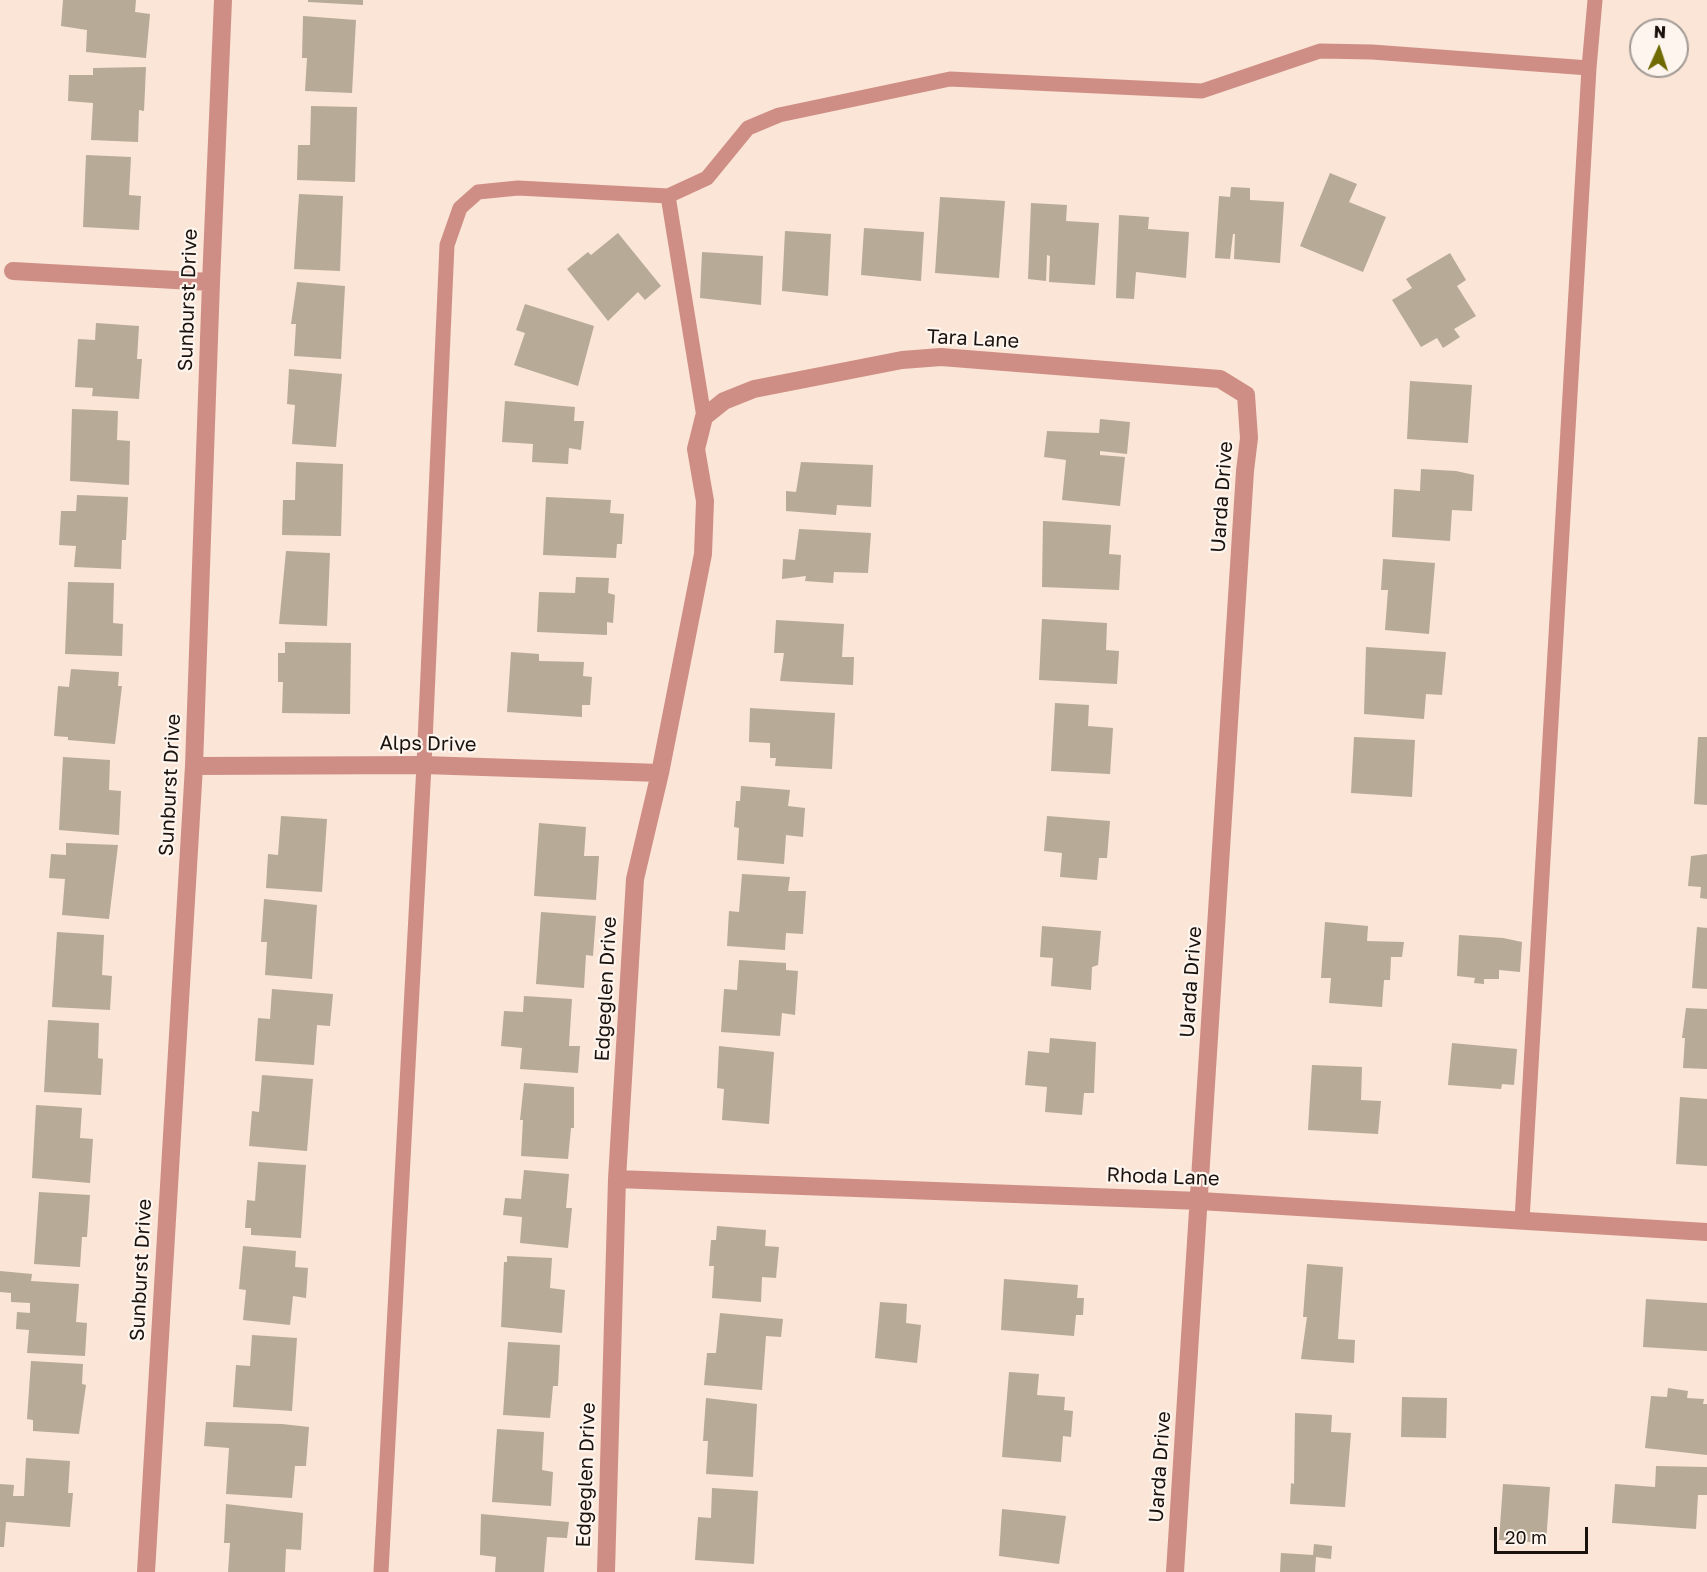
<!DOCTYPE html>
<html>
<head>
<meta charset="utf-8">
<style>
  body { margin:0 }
  #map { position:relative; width:1707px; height:1572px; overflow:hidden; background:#fae5d6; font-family:"Golos Text",sans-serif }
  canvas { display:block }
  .north { position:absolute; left:1629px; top:18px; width:60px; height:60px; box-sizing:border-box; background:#fef5ef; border:2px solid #a29a95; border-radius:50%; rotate:3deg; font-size:16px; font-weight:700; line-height:24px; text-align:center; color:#19120d }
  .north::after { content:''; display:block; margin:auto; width:21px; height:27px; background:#706a03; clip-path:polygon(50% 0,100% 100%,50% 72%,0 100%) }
  .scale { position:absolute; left:1494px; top:1527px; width:94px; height:27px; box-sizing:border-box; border:3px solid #19120d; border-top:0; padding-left:8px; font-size:18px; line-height:21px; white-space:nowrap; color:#19120d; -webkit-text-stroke:4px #fef5ef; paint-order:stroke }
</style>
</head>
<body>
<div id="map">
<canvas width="1707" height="1572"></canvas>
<div class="north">N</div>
<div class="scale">20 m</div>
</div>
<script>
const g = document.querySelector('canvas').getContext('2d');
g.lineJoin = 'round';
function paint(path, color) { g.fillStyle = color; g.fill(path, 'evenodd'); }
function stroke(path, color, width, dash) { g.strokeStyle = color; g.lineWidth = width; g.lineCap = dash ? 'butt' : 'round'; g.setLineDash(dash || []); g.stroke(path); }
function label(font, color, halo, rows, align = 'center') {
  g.font = font + ' "Golos Text",sans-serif'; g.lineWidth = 4.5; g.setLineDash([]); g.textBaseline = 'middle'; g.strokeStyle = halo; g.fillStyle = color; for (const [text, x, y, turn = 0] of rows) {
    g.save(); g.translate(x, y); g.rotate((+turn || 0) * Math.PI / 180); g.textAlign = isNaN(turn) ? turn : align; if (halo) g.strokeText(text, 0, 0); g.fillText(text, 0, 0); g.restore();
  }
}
const building = new Path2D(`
  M63,0H136L135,12L150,14L146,58L86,52L87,30L61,26Z
  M308,0H363V5L308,2Z
  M303,16L356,20L352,93L305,91L307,58H302Z
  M146,67L144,111L139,110L138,142L91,140L93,103L68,101L69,75H93V68Z
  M311,106L357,107L355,182L297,180L298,145H310Z
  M86,155L131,157L129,195L141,196L139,230L83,227Z
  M1330,173L1357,184L1349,202L1386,217L1363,272L1300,246Z
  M1231,187L1250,188V200L1284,202L1280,263L1234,259L1235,234H1233L1230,259L1215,258L1219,196L1230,197Z
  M299,194L343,196L340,271L294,269Z
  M940,197L1005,201L999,278L935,273Z
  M1031,203L1067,205L1066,221L1099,223L1095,285L1049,282L1050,256L1047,255L1046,281L1028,279Z
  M1119,215L1149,217L1148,229L1189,232L1186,278L1136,272L1134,299L1116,298Z
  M864,228L924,232L921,281L861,275Z
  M785,231L831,234L828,296L782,291Z
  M618,233L661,286L645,300L638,292L608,321L567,269L588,252L591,255Z
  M702,252L763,256L761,305L700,298Z
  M1450,253L1466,280L1457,286L1476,316L1454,329L1460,337L1443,348L1437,338L1421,347L1392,300L1412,288L1406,279Z
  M297,282L345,286L341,359L294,356L296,324H291Z
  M525,304L594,326L578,386L514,365L525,333L516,330Z
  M96,323L139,326L137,359H142L139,399L92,396L93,388L75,387L78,339L95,340Z
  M289,369L342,374L336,447L292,444L295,405L287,404Z
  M1410,381L1472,385L1468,443L1407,439Z
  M505,401L575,407L574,421H584L581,450L569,448L568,464L532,462L533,444L502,442Z
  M72,409L118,411L117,440L130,441L129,485L70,481Z
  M1100,419L1130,422L1127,454L1100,451V455L1125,457L1120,506L1062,500L1066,460L1044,457L1047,431L1099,433Z
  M296,462L343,464L341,536L282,535L283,500H295Z
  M801,462L873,465L871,507L837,505L836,515L786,511V491L796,492Z
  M1421,469L1456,471L1474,475L1472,511L1452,510L1450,541L1392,537L1394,489L1420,491Z
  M77,495L128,497L126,540H122L121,569L74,567L76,546L59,545L61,511H76Z
  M546,497L611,500L610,513L624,514L622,544H617L616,558L543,555Z
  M1043,521L1111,525L1109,554L1121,555L1119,590L1042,587Z
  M799,529L871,533L868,573L834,572L833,583L805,581L806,576L782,579L783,559L795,560Z
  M286,551L330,553L327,626L279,624Z
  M1383,559L1435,563L1429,634L1385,630L1388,590H1381Z
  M576,577L609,578L608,593L615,595L613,623L607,622V635L537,632L539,592L575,593Z
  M68,582L114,583L113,623L123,624L122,656L65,654Z
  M1042,619L1107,623L1106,650L1119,651L1117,684L1039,680Z
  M776,620L844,624L842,657H854L853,685L780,681L784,653H774Z
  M285,642L351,643L350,714L282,713L283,682H278V653H285Z
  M1366,647L1446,652L1442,695L1426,694L1424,719L1364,714Z
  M511,652L539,654V661L584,662L583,676L592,677L590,705H582V717L507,712Z
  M71,669L119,672L118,686H122L115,744L68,740V737L54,736L58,686L69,687Z
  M1055,703L1089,705L1088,726L1113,728L1110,774L1051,771Z
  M750,708L835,713L832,769L775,766L776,758H770V743L749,742Z
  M1354,737L1415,740L1412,797L1351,793Z
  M1698,737H1707V805L1694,804Z
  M63,757L110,760L109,790L121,791L119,835L59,830Z
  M741,786L790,790L788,806L805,808L803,837L786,835L784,864L737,860L739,828L734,827L736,801H740Z
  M281,816L327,819L322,892L266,888L268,854L278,855Z
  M1047,816L1110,821L1107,858H1099L1097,880L1060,877L1062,853L1044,851Z
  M539,823L586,827L584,856H599L596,900L534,896Z
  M66,843L118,845L109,919L62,915L65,879L49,878L51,854L66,855Z
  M1707,854V899L1700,898L1701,887L1688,886L1691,856Z
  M742,874L790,877L788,891H806L803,934L786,933L785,950L727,946L729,911L739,912Z
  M264,899L317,905L312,979L265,975L267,942H261Z
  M541,912L596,916L593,956L586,955L584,988L536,984Z
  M1325,922L1368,926L1367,941L1404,942L1402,957H1391L1390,980H1384L1382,1007L1329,1003L1331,978H1321Z
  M1042,926L1101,931L1098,965L1092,967L1091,990L1051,986L1053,958L1040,957Z
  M1697,927L1707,928V989L1692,988Z
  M57,932L104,935L102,975L112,976L110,1010L52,1007Z
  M1459,935L1503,938L1522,942L1520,972L1499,970V979H1484V984L1474,983L1475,978L1457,976Z
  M739,960L786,963V970L798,971L795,1015L782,1013L780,1036L721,1032L724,989L737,990Z
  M272,989L333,994L330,1026L317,1025L314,1065L255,1061L258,1018L270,1019Z
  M524,996L572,999L569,1046H580L578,1073L520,1069L522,1048L501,1046L504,1011L523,1012Z
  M1686,1008L1707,1009V1069L1683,1068L1685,1038H1682Z
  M48,1020L99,1023L98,1058L103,1059L101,1095L44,1092Z
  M1050,1038L1096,1042L1094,1093H1084L1082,1115L1045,1112L1047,1087L1025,1085L1028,1051L1049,1053Z
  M1452,1043L1517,1049L1514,1085L1502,1084L1501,1089L1448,1085Z
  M719,1046L774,1052L769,1124L722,1120L724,1089L717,1088Z
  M1312,1065L1362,1067L1361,1100L1381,1101L1378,1134L1308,1130Z
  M262,1075L313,1079L307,1151L249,1146L252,1111L259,1112Z
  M524,1083L574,1087V1128H571L568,1159L521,1156L523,1120H520Z
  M1680,1097L1707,1099V1166L1676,1164Z
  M36,1105L82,1108L80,1138L93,1139L90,1183L32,1178Z
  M258,1162L306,1165L301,1238L251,1235V1228H245L247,1200L255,1201Z
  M524,1170L569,1174L566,1208H572L568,1248L520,1243L522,1217L503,1215L505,1198L521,1199Z
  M39,1192L90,1195L87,1237H82L80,1267L34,1264Z
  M717,1226L766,1230L765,1246L779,1247L776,1278L762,1277L761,1302L712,1298L714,1266H709L711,1240H716Z
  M243,1246L296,1251L295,1267L308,1268L306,1298L293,1296L290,1325L243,1320L246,1290L239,1289Z
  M507,1256L552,1258L550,1288L565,1290L562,1333L501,1327L504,1262H507Z
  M1307,1264L1343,1267L1338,1339L1355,1340L1354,1363L1301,1359L1307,1317H1303Z
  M0,1271L32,1274L31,1281L79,1284L76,1322L87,1323L85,1356L27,1353L29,1330L16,1329L17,1312L30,1313V1303L11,1302V1293L0,1292Z
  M1004,1279L1078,1285L1077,1298H1084L1083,1315H1076L1074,1336L1001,1330Z
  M1646,1299L1707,1303V1351L1643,1347Z
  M880,1302L907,1304L906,1323L921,1325L917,1363L875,1358Z
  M720,1313L783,1319L781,1337L766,1336L762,1390L704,1385L707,1353H716Z
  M252,1335L297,1338L292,1411L233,1407L236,1365L250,1366Z
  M508,1342L560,1345L558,1386H553L550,1418L503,1415Z
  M31,1361L83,1364L82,1384L86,1385L79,1434L33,1431V1420L27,1419Z
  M1009,1372L1039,1374L1037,1395L1065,1397L1064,1410L1073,1411L1071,1437L1063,1436L1061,1462L1002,1457Z
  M1668,1388L1688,1391L1687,1398L1704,1399L1703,1404H1707V1455L1645,1448L1651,1396L1667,1397Z
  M1402,1397L1447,1398L1446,1438L1401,1437Z
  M706,1398L757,1404L753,1477L706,1474L708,1441H703Z
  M1295,1413L1332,1415L1331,1432L1351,1433L1345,1507L1290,1504L1291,1483L1294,1484Z
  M206,1422L282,1424L309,1427L306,1466H295L292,1498L226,1494L229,1448L204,1446Z
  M497,1429L544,1432L542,1470L553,1472L551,1506L492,1502Z
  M26,1458L70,1461L68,1493H73L70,1527L6,1522L4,1547H0V1484L14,1485L13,1496H24Z
  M1656,1466L1707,1467V1495H1698L1696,1529L1612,1523L1615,1484L1655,1487Z
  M1503,1484L1550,1487L1546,1543L1499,1540Z
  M712,1488L758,1491L754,1564L695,1560L698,1517L711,1518Z
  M226,1504L303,1513L301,1550L286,1549L285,1572H228L230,1543H224Z
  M1002,1509L1066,1516L1059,1564L999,1556Z
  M481,1514L569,1522L567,1538L547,1537L544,1572H495L496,1557L480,1555Z
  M1314,1544L1332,1546L1331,1559L1316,1557L1315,1572H1280L1281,1553L1313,1555Z`);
const lane = new Path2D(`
  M1589,68L1595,0
  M668,196L707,178L748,128L779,115L950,79L1202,91L1320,51L1372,52L1589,68L1522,1220
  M381,1572L424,765L447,245L460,208L478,192L518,188L668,196L704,417`);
const street = new Path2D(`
  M13,271L211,282
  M194,766L424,765L660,773
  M617,1179L1200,1201L1707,1232
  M146,1572L194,766L211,282L223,0
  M606,1572L617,1179L635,879L660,773L703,554L705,501L696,449L704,417L724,401L754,389L902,360L941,357L1220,379L1246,395L1249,438L1245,471L1175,1572`);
const streetNames = [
  ["Sunburst Drive",188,300,-88],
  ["Tara Lane",973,339,3],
  ["Uarda Drive",1222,497,-86],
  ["Alps Drive",428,744,1],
  ["Sunburst Drive",170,785,-87],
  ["Uarda Drive",1191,982,-86],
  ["Edgeglen Drive",606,989,-87],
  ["Rhoda Lane",1163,1177,2],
  ["Sunburst Drive",141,1270,-87],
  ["Uarda Drive",1160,1467,-86],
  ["Edgeglen Drive",586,1475,-88]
];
paint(building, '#b7aa97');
stroke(lane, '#cf8e85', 15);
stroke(street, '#cf8e85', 18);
label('20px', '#19120d', '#fef5ef', streetNames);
</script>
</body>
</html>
